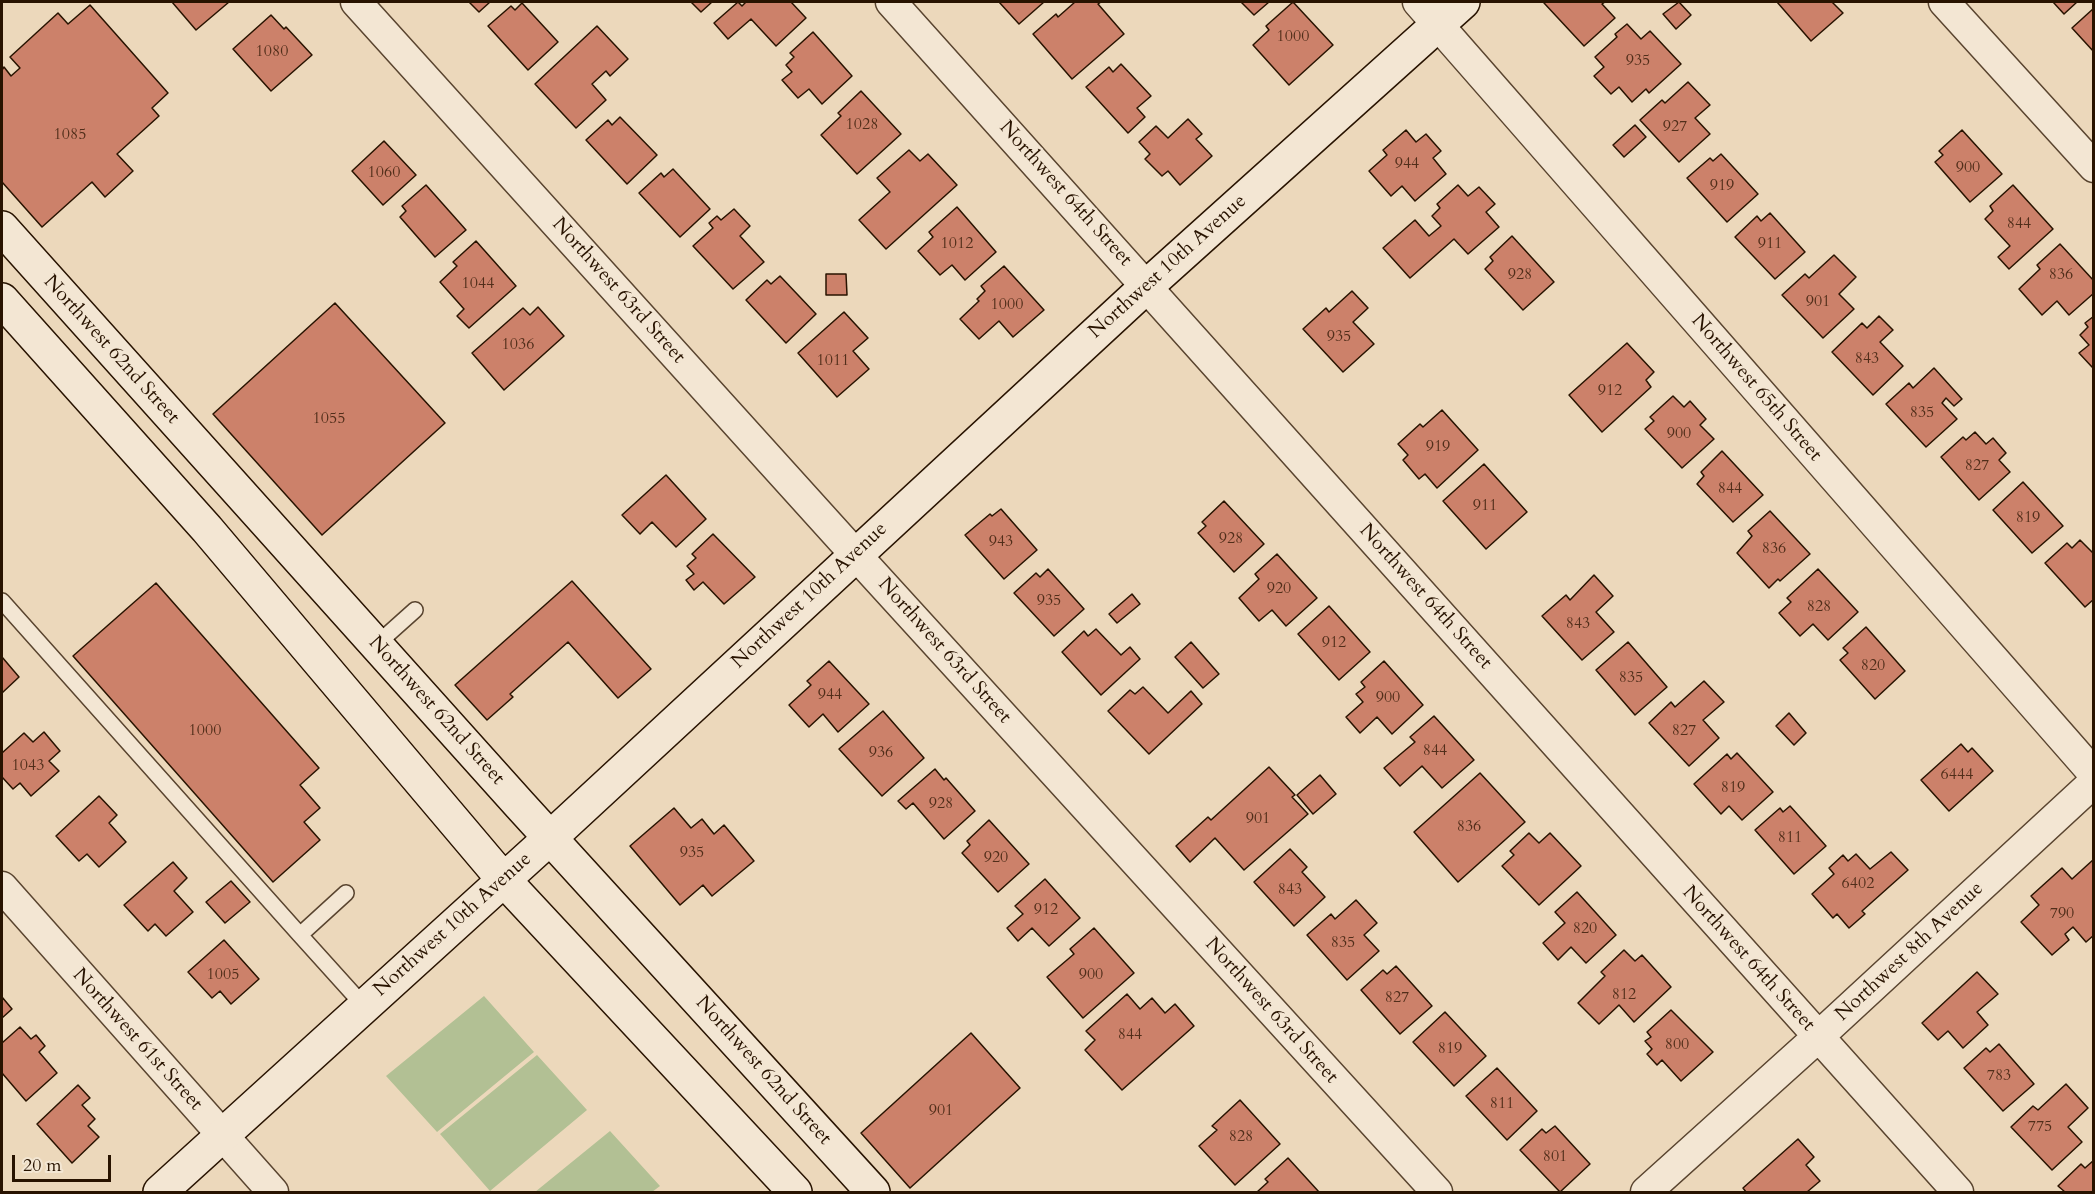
<!DOCTYPE html>
<html>
<head>
<meta charset="utf-8">
<style>
  body { margin:0 }
  #map { position:relative; width:2095px; height:1194px; overflow:hidden; background:#ecd8bb; font-family:Cardo,serif }
  canvas { display:block }
  .frame { position:absolute; inset:0; border:3px solid #281300; pointer-events:none }
  .scale { position:absolute; left:12px; top:1155px; width:99px; height:27px; box-sizing:border-box; border:3px solid #281300; border-top:0; padding-left:8px; font-size:18px; line-height:21px; white-space:nowrap; color:#281300; -webkit-text-stroke:4px #f3e6d3; paint-order:stroke }
</style>
</head>
<body>
<div id="map">
<canvas width="2095" height="1194"></canvas>
<div class="frame"></div>
<div class="scale">20 m</div>
</div>
<script>
const g = document.querySelector('canvas').getContext('2d');
g.lineJoin = 'round';
function paint(path, color) { g.fillStyle = color; g.fill(path, 'evenodd'); }
function stroke(path, color, width, dash) { g.strokeStyle = color; g.lineWidth = width; g.lineCap = dash ? 'butt' : 'round'; g.setLineDash(dash || []); g.stroke(path); }
function label(font, color, halo, rows, align = 'center') {
  g.font = font + ' Cardo,serif'; g.lineWidth = 4.5; g.setLineDash([]); g.textBaseline = 'middle'; g.strokeStyle = halo; g.fillStyle = color; for (const [text, x, y, turn = 0] of rows) {
    g.save(); g.translate(x, y); g.rotate((+turn || 0) * Math.PI / 180); g.textAlign = isNaN(turn) ? turn : align; if (halo) g.strokeText(text, 0, 0); g.fillText(text, 0, 0); g.restore();
  }
}
const green = new Path2D(`
  M484,996L534,1052L437,1132L386,1076Z
  M537,1055L587,1110L490,1191L440,1134Z
  M610,1131L660,1186L652,1192H535Z`);
const building = new Path2D(`
  M172,2H229L196,30Z
  M469,2H490L479,12Z
  M691,2H712L701,12Z
  M738,2L742,6L746,2H791L806,18L776,46L751,19L728,39L714,23Z
  M999,2H1044L1019,24Z
  M1075,2H1101L1098,4L1124,34L1072,79L1033,34L1056,14L1058,17Z
  M1241,2H1269L1254,15Z
  M1293,2L1333,45L1289,85L1253,45L1269,30L1266,26Z
  M1546,2H1605L1602,4L1615,18L1584,46L1544,3Z
  M1679,2L1691,15L1676,29L1663,14Z
  M1777,2H1832L1843,13L1811,41Z
  M2053,2H2077L2064,14Z
  M522,3L558,42L528,70L488,26L511,6L515,10Z
  M90,5L168,93L152,108L159,116L117,154L133,171L105,197L92,182L42,227L2,182V70L4,67L11,76L20,68L10,57L58,13L68,24Z
  M2094,8V52L2072,28Z
  M271,15L284,29L286,27L312,55L271,91L233,49Z
  M1627,24L1641,39L1650,31L1681,64L1649,93L1646,89L1632,102L1619,87L1611,94L1594,76L1604,67L1595,57L1617,37L1615,34Z
  M597,26L628,59L610,76L606,71L592,84L606,100L576,128L535,84Z
  M813,32L852,76L822,104L809,89L798,98L782,80L792,72L786,65L794,57L790,53Z
  M1121,64L1151,96L1137,108L1145,117L1128,133L1086,87L1109,67L1113,72Z
  M1688,82L1710,105L1695,118L1710,134L1679,162L1640,120L1662,100L1665,103Z
  M861,91L901,134L857,174L821,135L841,116L838,113Z
  M620,117L657,155L627,184L586,140L608,120L612,125Z
  M1188,119L1202,134L1196,139L1212,156L1180,185L1168,171L1162,176L1145,159L1150,154L1139,142L1156,126L1168,138Z
  M1635,125L1646,137L1624,157L1613,145Z
  M1406,130L1416,142L1426,134L1441,151L1433,158L1446,174L1415,201L1402,186L1391,196L1369,171L1387,155L1383,150Z
  M1962,130L2002,174L1970,202L1935,162L1943,155L1939,151Z
  M384,141L416,175L383,205L352,171Z
  M909,150L920,161L928,154L957,185L886,249L859,220L890,192L877,178Z
  M1721,154L1758,194L1727,222L1687,178L1710,158L1713,161Z
  M673,169L710,209L680,237L639,193L661,173L664,177Z
  M426,185L466,230L435,257L400,217L406,211L402,206Z
  M1458,185L1468,196L1479,187L1495,204L1486,212L1499,227L1468,254L1454,239L1410,278L1383,248L1415,220L1429,236L1441,226L1432,216L1440,208L1437,204Z
  M2013,185L2053,229L2009,269L1998,257L2010,246L1985,219L1993,211L1990,206Z
  M957,207L996,252L965,280L952,265L940,275L918,251L933,237L929,232Z
  M734,209L750,226L740,236L764,262L733,289L693,246L713,228L709,223L717,216L721,220Z
  M1770,213L1805,252L1775,279L1735,237L1757,216L1761,221Z
  M1512,236L1554,282L1523,310L1485,269L1493,261L1490,257Z
  M476,241L516,286L469,328L457,316L464,309L440,282L457,266L453,262Z
  M2060,244L2094,281V293L2069,315L2057,301L2042,315L2019,289L2040,269L2037,265Z
  M1834,255L1856,277L1839,294L1854,309L1823,338L1782,295L1805,274L1809,278Z
  M1004,266L1044,310L1013,337L999,321L979,339L960,319L979,301L977,299L985,291L981,286Z
  M826,274H846L847,295H826Z
  M780,276L816,314L786,343L746,300L767,280L771,284Z
  M1352,291L1368,308L1353,322L1374,344L1343,372L1303,329L1326,308L1329,312Z
  M335,303L445,423L322,535L213,414Z
  M538,307L564,336L504,390L472,353L523,308L530,315Z
  M844,312L868,338L853,351L869,369L837,397L798,353Z
  M1879,316L1893,330L1880,342L1903,366L1873,395L1832,352L1862,323L1867,328Z
  M2094,316V366L2092,367L2079,353L2089,345L2080,335L2088,327L2085,323Z
  M1627,343L1654,372L1646,380L1651,387L1602,432L1569,395Z
  M1934,368L1962,399L1954,406L1946,398L1942,403L1957,419L1926,447L1886,404L1909,383L1913,388Z
  M1673,396L1684,407L1690,401L1706,419L1700,425L1714,439L1682,468L1645,429L1654,421L1650,417Z
  M1442,410L1478,450L1437,488L1425,474L1419,479L1403,460L1408,455L1398,444L1420,424L1423,427Z
  M1975,432L1986,444L1993,438L2006,453L1999,460L2010,472L1979,500L1941,457L1963,437L1966,440Z
  M1722,451L1763,495L1733,522L1697,484L1704,476L1701,472Z
  M1484,464L1527,512L1486,549L1443,501Z
  M666,475L706,519L676,547L652,522L640,534L622,515Z
  M2023,482L2063,526L2032,553L1993,510Z
  M1224,501L1264,544L1234,572L1198,533L1206,526L1202,522Z
  M1001,509L1037,550L1004,579L965,535L990,514L992,516Z
  M1770,511L1810,554L1780,581L1778,579L1769,588L1737,553L1752,536L1748,531Z
  M713,534L755,577L724,604L703,582L694,590L686,580L694,574L687,566L696,558L692,554Z
  M2080,540L2094,554V599L2085,607L2045,563L2067,543L2072,548Z
  M1277,554L1317,598L1286,626L1272,610L1259,621L1239,598L1259,579L1255,574Z
  M1048,569L1084,609L1054,636L1014,593L1036,573L1040,577Z
  M1818,569L1858,612L1828,640L1813,624L1800,636L1779,613L1791,602L1787,598Z
  M1594,575L1613,596L1596,612L1614,632L1582,660L1542,616L1566,595L1570,600Z
  M572,581L651,669L618,698L568,642L510,694L513,697L487,720L455,685Z
  M156,583L319,768L300,785L320,808L304,822L320,840L273,882L73,656Z
  M1132,594L1140,604L1117,623L1109,614Z
  M1329,606L1370,652L1339,680L1298,634Z
  M1866,627L1905,671L1875,699L1840,660L1848,653L1843,648Z
  M1096,629L1121,655L1130,647L1140,659L1101,695L1062,652L1084,631L1088,636Z
  M1191,642L1219,674L1203,688L1175,657Z
  M1628,642L1667,687L1635,715L1596,670Z
  M2,657L19,677L2,693Z
  M829,661L869,704L838,732L823,714L809,727L789,705L811,685L807,681Z
  M1384,661L1423,705L1392,734L1377,717L1360,733L1346,717L1363,702L1356,694L1365,687L1361,682Z
  M1704,681L1724,702L1703,720L1719,738L1689,766L1649,723L1671,702L1675,707Z
  M1143,687L1168,713L1191,691L1202,704L1149,754L1108,711L1130,690L1135,694Z
  M883,711L924,758L882,796L839,749Z
  M1789,713L1806,733L1794,745L1776,726Z
  M1434,716L1474,760L1442,788L1422,766L1400,786L1384,768L1415,742L1410,737Z
  M44,732L60,751L49,761L59,771L31,796L20,783L13,789L2,777V753L24,733L33,742Z
  M1961,744L1968,752L1972,748L1993,771L1949,811L1921,780Z
  M1737,753L1773,792L1742,820L1729,806L1721,814L1694,784L1727,754L1731,759Z
  M1269,767L1295,795L1292,797L1308,814L1244,870L1215,838L1190,862L1176,846L1208,817L1211,820Z
  M935,769L944,780L946,778L975,811L944,839L913,803L906,809L898,801Z
  M1480,773L1525,822L1458,882L1414,832Z
  M1320,775L1336,794L1313,814L1297,795Z
  M99,796L117,815L109,823L126,842L99,867L87,854L79,861L56,836Z
  M1790,806L1826,846L1794,874L1755,830L1780,808L1783,812Z
  M674,808L691,828L702,819L714,834L724,825L754,861L712,896L703,885L680,905L630,846Z
  M989,820L1029,864L998,892L962,853L970,845L967,841Z
  M1529,833L1539,843L1550,833L1581,866L1539,905L1502,866L1514,855L1510,851Z
  M1290,849L1307,867L1302,872L1325,897L1294,926L1254,882Z
  M1891,852L1908,870L1862,911L1865,914L1849,928L1837,914L1833,918L1812,894L1834,874L1829,868L1843,855L1848,861L1856,854L1870,869Z
  M2094,859V935L2086,942L2073,927L2065,934L2069,940L2052,955L2021,922L2039,905L2031,896L2062,868L2072,879Z
  M173,862L187,878L174,891L193,912L166,936L155,924L148,931L124,905Z
  M1045,879L1080,918L1049,946L1032,928L1018,941L1007,928L1023,914L1015,906Z
  M231,881L250,902L225,923L206,902Z
  M1577,892L1616,935L1586,963L1571,947L1558,960L1543,943L1565,923L1555,912Z
  M1356,900L1377,923L1364,935L1379,951L1347,980L1307,935L1331,914L1335,919Z
  M1094,928L1134,973L1083,1018L1047,977L1074,954L1070,949Z
  M224,940L259,979L231,1004L220,991L212,998L188,972Z
  M1624,950L1635,961L1642,955L1671,987L1634,1022L1619,1005L1599,1024L1578,1003L1605,976L1601,972Z
  M1396,966L1432,1006L1400,1034L1361,990L1383,970L1387,974Z
  M1977,972L1998,994L1977,1012L1988,1025L1963,1048L1948,1031L1938,1040L1922,1023Z
  M1127,994L1140,1009L1152,998L1165,1013L1175,1004L1194,1026L1122,1090L1085,1050L1095,1040L1086,1031Z
  M2,997L12,1009L2,1018Z
  M1671,1010L1713,1052L1681,1081L1662,1060L1657,1065L1647,1054L1652,1049L1645,1041L1651,1037L1647,1032Z
  M1445,1012L1486,1056L1454,1086L1413,1042Z
  M20,1027L31,1039L36,1035L45,1046L39,1052L57,1073L26,1101L2,1073V1043Z
  M971,1033L1020,1088L910,1188L861,1133Z
  M1999,1044L2034,1084L2003,1111L1964,1068L1986,1048L1990,1052Z
  M1497,1068L1537,1111L1507,1140L1466,1096Z
  M2066,1084L2088,1108L2068,1127L2082,1142L2052,1170L2011,1127L2033,1106L2038,1110Z
  M78,1085L90,1098L82,1105L95,1119L88,1126L99,1137L72,1163L37,1124Z
  M1240,1100L1280,1144L1235,1185L1199,1146L1217,1130L1212,1126Z
  M1555,1126L1590,1164L1560,1192L1520,1150L1542,1129L1546,1133Z
  M1798,1139L1814,1157L1806,1165L1820,1181L1807,1192H1746L1743,1188Z
  M1288,1158L1319,1192H1257L1268,1182L1265,1179Z
  M2094,1160V1192H2065L2058,1186L2081,1164L2085,1168Z`);
const lane = new Path2D(`
  M2,601L300,935
  M377,644L415,610
  M346,893L300,935L364,1006`);
const street = new Path2D(`
  M356,2L855,554L1437,1192
  M891,2L1958,1192
  M1418,2L2094,774
  M1944,2L2094,167
  M2,887L273,1192
  M1646,1192L1818,1037L2094,782`);
const secondary = new Path2D(`
  M2,228L520,805L873,1192
  M2,300L207,529L503,879L795,1192
  M160,1192L550,838L1147,286L1463,2`);
const numberNames = [
  ["1000",1293,37],
  ["1080",272,52],
  ["935",1638,61],
  ["1028",862,125],
  ["927",1675,127],
  ["1085",70,135],
  ["944",1407,164],
  ["900",1968,168],
  ["1060",384,173],
  ["919",1722,186],
  ["844",2019,224],
  ["1012",957,244],
  ["911",1770,244],
  ["928",1520,275],
  ["836",2061,275],
  ["1044",478,284],
  ["901",1818,302],
  ["1000",1007,305],
  ["935",1339,337],
  ["1036",518,345],
  ["843",1867,359],
  ["1011",833,361],
  ["912",1610,391],
  ["835",1922,413],
  ["1055",329,419],
  ["900",1679,434],
  ["919",1438,447],
  ["827",1977,466],
  ["844",1730,489],
  ["911",1485,506],
  ["819",2028,518],
  ["928",1231,539],
  ["943",1001,542],
  ["836",1774,549],
  ["920",1279,589],
  ["935",1049,601],
  ["828",1819,607],
  ["843",1578,624],
  ["912",1334,643],
  ["820",1873,666],
  ["835",1631,678],
  ["944",830,695],
  ["900",1388,698],
  ["1000",205,731],
  ["827",1684,731],
  ["844",1435,751],
  ["936",881,753],
  ["1043",28,766],
  ["6444",1957,775],
  ["819",1733,788],
  ["928",941,804],
  ["901",1258,819],
  ["836",1469,827],
  ["811",1790,838],
  ["935",692,853],
  ["920",996,858],
  ["6402",1858,884],
  ["843",1290,890],
  ["912",1046,910],
  ["790",2062,914],
  ["820",1585,929],
  ["835",1343,943],
  ["1005",223,975],
  ["900",1091,975],
  ["812",1624,995],
  ["827",1397,998],
  ["844",1130,1035],
  ["800",1677,1045],
  ["819",1450,1049],
  ["783",1999,1076],
  ["811",1502,1104],
  ["901",941,1111],
  ["775",2040,1127],
  ["828",1241,1137],
  ["801",1555,1157]
];
const streetNames = [
  ["Northwest 64th Street",1065,194,48],
  ["Northwest 10th Avenue",1168,267,-42],
  ["Northwest 63rd Street",618,291,48],
  ["Northwest 62nd Street",111,350,48],
  ["Northwest 65th Street",1756,388,49],
  ["Northwest 10th Avenue",810,596,-43],
  ["Northwest 64th Street",1425,597,48],
  ["Northwest 63rd Street",944,651,48],
  ["Northwest 62nd Street",436,711,48],
  ["Northwest 10th Avenue",453,925,-42],
  ["Northwest 8th Avenue",1910,952,-43],
  ["Northwest 64th Street",1748,959,48],
  ["Northwest 63rd Street",1271,1011,48],
  ["Northwest 61st Street",137,1040,48],
  ["Northwest 62nd Street",763,1071,48]
];
paint(green, '#b2c094');
paint(building, '#cc816a');
stroke(building, '#281300', 1.5);
stroke(lane, '#59442f', 18);
stroke(street, '#59442f', 33);
stroke(secondary, '#281300', 36);
stroke(lane, '#f3e6d3', 15);
stroke(street, '#f3e6d3', 30);
stroke(secondary, '#f3e6d3', 33);
label('16px', '#512e1a', null, numberNames);
label('20px', '#281300', '#f3e6d3', streetNames);
</script>
</body>
</html>
